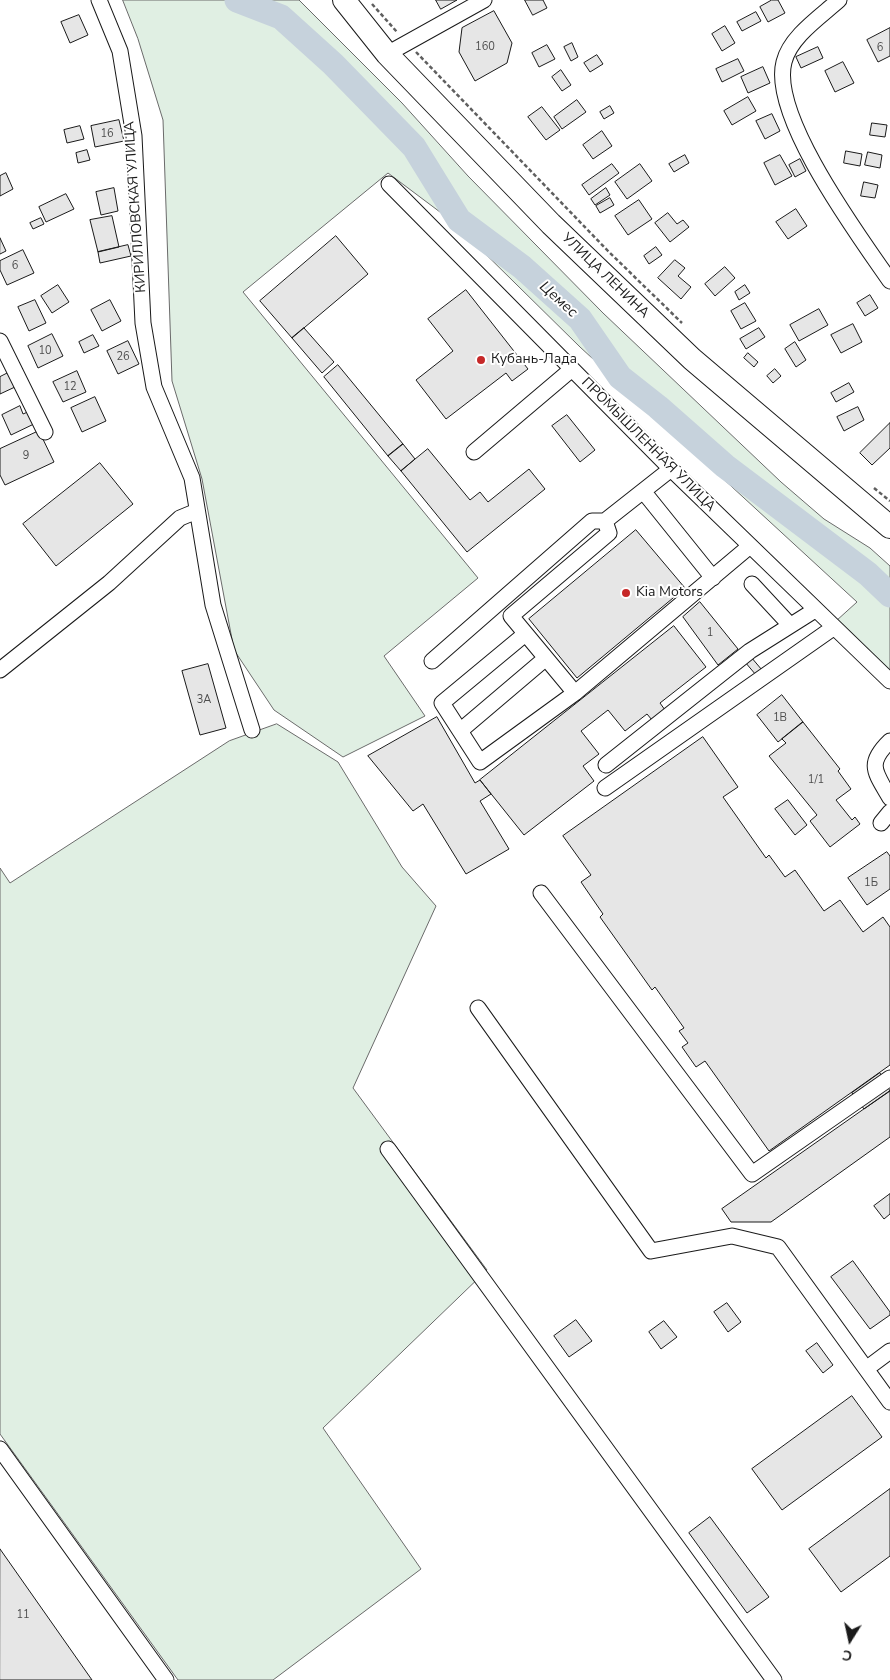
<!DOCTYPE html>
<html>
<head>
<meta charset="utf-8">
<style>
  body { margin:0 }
  #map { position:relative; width:890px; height:1680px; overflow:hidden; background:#fff; font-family:"Nunito Sans",sans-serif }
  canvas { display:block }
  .north { position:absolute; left:825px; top:1615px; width:50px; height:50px; -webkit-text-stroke:4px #fff; paint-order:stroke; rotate:190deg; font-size:14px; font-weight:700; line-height:20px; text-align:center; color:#1a1a1a }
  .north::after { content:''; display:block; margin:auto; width:18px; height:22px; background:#1a1a1a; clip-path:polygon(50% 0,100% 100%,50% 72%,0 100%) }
</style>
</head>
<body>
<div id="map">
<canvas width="890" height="1680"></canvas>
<div class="north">С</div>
</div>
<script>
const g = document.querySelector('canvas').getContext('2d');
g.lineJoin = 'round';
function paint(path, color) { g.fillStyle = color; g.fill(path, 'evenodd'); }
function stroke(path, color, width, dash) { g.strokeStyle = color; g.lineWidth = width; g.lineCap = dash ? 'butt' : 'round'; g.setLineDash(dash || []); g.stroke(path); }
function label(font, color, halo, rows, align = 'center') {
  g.font = font + ' "Nunito Sans",sans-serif'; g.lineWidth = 4; g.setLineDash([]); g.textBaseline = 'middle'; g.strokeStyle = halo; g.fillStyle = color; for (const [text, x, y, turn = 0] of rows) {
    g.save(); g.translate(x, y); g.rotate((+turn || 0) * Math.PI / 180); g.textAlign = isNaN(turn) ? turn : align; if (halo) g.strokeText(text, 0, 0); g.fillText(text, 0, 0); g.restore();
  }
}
const green = new Path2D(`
  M123,0H299L402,103L468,176L603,313L781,482L824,519L870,548L890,566V672L836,621L857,602L580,347L452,221L388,173L243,292L478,578L384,656L425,716L343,757L274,710L234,650L202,479L172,381L163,120L138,39Z
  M277,724L338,762L402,867L436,906L353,1088L487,1270L323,1428L421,1569L273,1680H178L0,1434V868L10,883L229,741Z`);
const river = new Path2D(`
  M237,0L281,17L333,64L414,147L459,220L522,267L580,319L620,377L658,407L725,466L868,574L890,595`);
const building = new Path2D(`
  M436,0H457L441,9Z
  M525,0H543L547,8L533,15Z
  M772,0H778L785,13L768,22L760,7Z
  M494,11L512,43L507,63L475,81L459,52L462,28Z
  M756,12L761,21L742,31L737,22Z
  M79,15L88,35L70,43L61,22Z
  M725,26L735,43L722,51L712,34Z
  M890,28V56L878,62L867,40Z
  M572,43L578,57L571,61L564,47Z
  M547,45L555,59L539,67L532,53Z
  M818,47L823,58L801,68L796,57Z
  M597,55L603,64L590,72L584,63Z
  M738,59L744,71L722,82L716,69Z
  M843,62L854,83L835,92L825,71Z
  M763,67L770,83L748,93L741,77Z
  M561,70L571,85L562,91L552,77Z
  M748,97L756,111L732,125L724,111Z
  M577,100L586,112L562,129L554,117Z
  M610,106L614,113L604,119L600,112Z
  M542,107L560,130L546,140L528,117Z
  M772,114L780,131L765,139L756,121Z
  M119,120L124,141L95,147L91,126Z
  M872,123L887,125L885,137L870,135Z
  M80,126L84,139L67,143L64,130Z
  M602,131L612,146L593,159L583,145Z
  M87,150L90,160L78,163L76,153Z
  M846,151L862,154L860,166L844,163Z
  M868,152L882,155L880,168L865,165Z
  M685,155L689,163L674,172L669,164Z
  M780,155L792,176L775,185L764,163Z
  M800,159L806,171L795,177L789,165Z
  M612,164L619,173L589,195L582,185Z
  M640,164L652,181L627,199L615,182Z
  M6,173L13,189L0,196V176Z
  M864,182L878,185L875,198L861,196Z
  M114,188L118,211L101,215L96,192Z
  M606,188L610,195L595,205L591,199Z
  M66,194L74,209L46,222L39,207Z
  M610,198L614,205L600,213L596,206Z
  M639,200L652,219L628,235L615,216Z
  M796,209L807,226L788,239L776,222Z
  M668,213L677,224L683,220L689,227L670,242L655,223Z
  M112,216L119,247L98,252L90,220Z
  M41,218L44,224L33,229L30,223Z
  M336,236L368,274L292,338L260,301Z
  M0,238L6,251L0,254Z
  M128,245L131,256L100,263L98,252Z
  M656,247L662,255L649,264L644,256Z
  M23,250L34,273L7,285L0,270V261Z
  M675,260L685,268L678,276L691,287L681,299L658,278Z
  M725,267L735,278L715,296L705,284Z
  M58,285L69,302L52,313L41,296Z
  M745,285L750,293L739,300L735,292Z
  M466,290L528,369L512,381L506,373L446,419L416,380L453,351L428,319Z
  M870,295L878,308L865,316L857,303Z
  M35,300L46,323L29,331L18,307Z
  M110,300L121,321L102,331L91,310Z
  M745,303L756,321L741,329L731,311Z
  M819,309L828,325L799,341L790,325Z
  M853,324L862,342L841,353L831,335Z
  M304,328L334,362L322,373L292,338Z
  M759,328L765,337L746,349L740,339Z
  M52,334L63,356L38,368L28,346Z
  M93,335L99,346L84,353L79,342Z
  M128,341L139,364L118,374L107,351Z
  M795,342L806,360L796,367L785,349Z
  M748,353L758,362L754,367L744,358Z
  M338,365L403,444L388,456L324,377Z
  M775,369L781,376L773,383L767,376Z
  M77,371L86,392L63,402L53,382Z
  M8,373L15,387L0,394V377Z
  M849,383L854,392L836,402L831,393Z
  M95,397L106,421L82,432L71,408Z
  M20,406L23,414L30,411L36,423L11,435L2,415Z
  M858,407L864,420L844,431L837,417Z
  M567,415L595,450L580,462L552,426Z
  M890,423V448L872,465L860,453Z
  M39,431L54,462L5,485L0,475V449Z
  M403,444L415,459L401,471L388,456Z
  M428,449L470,500L480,492L488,502L529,469L545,489L467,552L401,471Z
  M100,463L133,504L56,566L23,524Z
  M636,530L685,588L577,678L529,619Z
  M700,602L738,649L718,665L683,617Z
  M674,626L706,667L660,703L665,710L652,720L647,714L625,731L608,710L581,731L599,754L583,766L594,781L524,835L480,780Z
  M751,657L762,670L756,675L745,662Z
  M208,664L226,728L200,735L182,671Z
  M782,695L803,722L778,742L757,715Z
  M437,717L475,783L480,780L491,794L480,801L509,849L466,874L423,804L413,811L368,756Z
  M803,722L840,769L838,771L851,789L836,800L852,820L855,817L860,824L830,847L810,821L817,815L769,756L786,743L782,739Z
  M703,737L738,787L723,797L766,858L769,855L785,877L795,870L824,911L840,900L863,932L883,917L890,927V1065L769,1151L705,1061L696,1067L682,1047L688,1043L679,1031L684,1028L655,987L652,990L600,917L603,914L581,882L591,875L563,836Z
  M788,800L807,825L795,835L775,809Z
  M887,852L890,856V889L867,905L848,878Z
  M880,1073L890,1091L864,1109L852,1093Z
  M890,1091V1137L771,1222H731L722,1209Z
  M890,1194V1214L884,1219L874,1206Z
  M853,1261L890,1312V1315L870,1329L831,1277Z
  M727,1303L741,1322L728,1332L714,1312Z
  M576,1320L592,1341L569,1357L554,1336Z
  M664,1321L677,1337L661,1349L649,1332Z
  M817,1343L833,1365L823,1373L806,1351Z
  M852,1396L882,1437L782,1510L752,1469Z
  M890,1489V1556L841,1592L809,1549Z
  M710,1517L769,1597L747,1613L689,1533Z
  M0,1549L92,1680H0Z`);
const path = new Path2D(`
  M372,4L397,32
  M416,52L608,251L682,323
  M874,488L890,501`);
const minor = new Path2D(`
  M99,0L120,51L134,136L143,323L154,387L192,478L213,605L252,730
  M839,0C820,17 790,37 784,62C770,116 859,236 890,281
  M387,54L484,0
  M389,184L671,469L890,681
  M0,341L45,432
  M474,452L572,369
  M643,491L713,578
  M752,584L790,625
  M524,635L442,703L480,762L575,693L750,546
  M432,661L592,521H605L671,469
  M0,670L109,583L180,518L197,511
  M575,693L511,616L609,533L605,521
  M460,731L546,658
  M890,741C866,764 875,772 890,798
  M606,765L750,651L815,610
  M605,788L833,628
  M881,823L890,812
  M541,893L752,1174L890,1078
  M478,1008L651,1251L732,1236L778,1247L890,1402
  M388,1149L774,1680
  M866,1369L890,1351
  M0,1449L166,1680`);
const highway = new Path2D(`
  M344,0L387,54L551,224L692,359L890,527`);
const markers = [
  [481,360,5,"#c62828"],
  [626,593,5,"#c62828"]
];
const numberNames = [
  ["160",485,47],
  ["6",880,48],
  ["16",107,134],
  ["6",15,266],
  ["10",45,351],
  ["26",123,357],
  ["12",70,387],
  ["9",26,456],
  ["1",710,633],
  ["3А",204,700],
  ["1В",780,718],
  ["1/1",816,780],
  ["1Б",871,883],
  ["11",23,1615]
];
const streetNames = [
  ["КИРИЛЛОВСКАЯ УЛИЦА",136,207,-94],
  ["УЛИЦА ЛЕНИНА",605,276,44],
  ["ПРОМЫШЛЕННАЯ УЛИЦА",648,445,45]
];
const poiNames = [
  ["Кубань-Лада",491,360],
  ["Kia Motors",636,593]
];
const waterNames = [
  ["Цемес",558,300,42]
];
paint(green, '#e0efe3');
stroke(green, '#6a6a6a', 1);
stroke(river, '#c6d2dc', 25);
paint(building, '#e6e6e6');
stroke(building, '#1a1a1a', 1);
stroke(minor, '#1a1a1a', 17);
stroke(highway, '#1a1a1a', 24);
stroke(path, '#5f5f5f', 2.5, [4, 2.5]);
stroke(minor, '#fff', 15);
stroke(highway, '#fff', 22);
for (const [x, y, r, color] of markers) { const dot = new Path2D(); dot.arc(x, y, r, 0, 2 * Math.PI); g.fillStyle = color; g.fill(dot); stroke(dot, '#fff', 2); }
label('11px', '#4d4d4d', null, numberNames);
label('14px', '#1a1a1a', '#fff', streetNames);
label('14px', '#1a1a1a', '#fff', poiNames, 'left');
label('italic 15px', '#1a1a1a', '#fff', waterNames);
</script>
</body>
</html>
